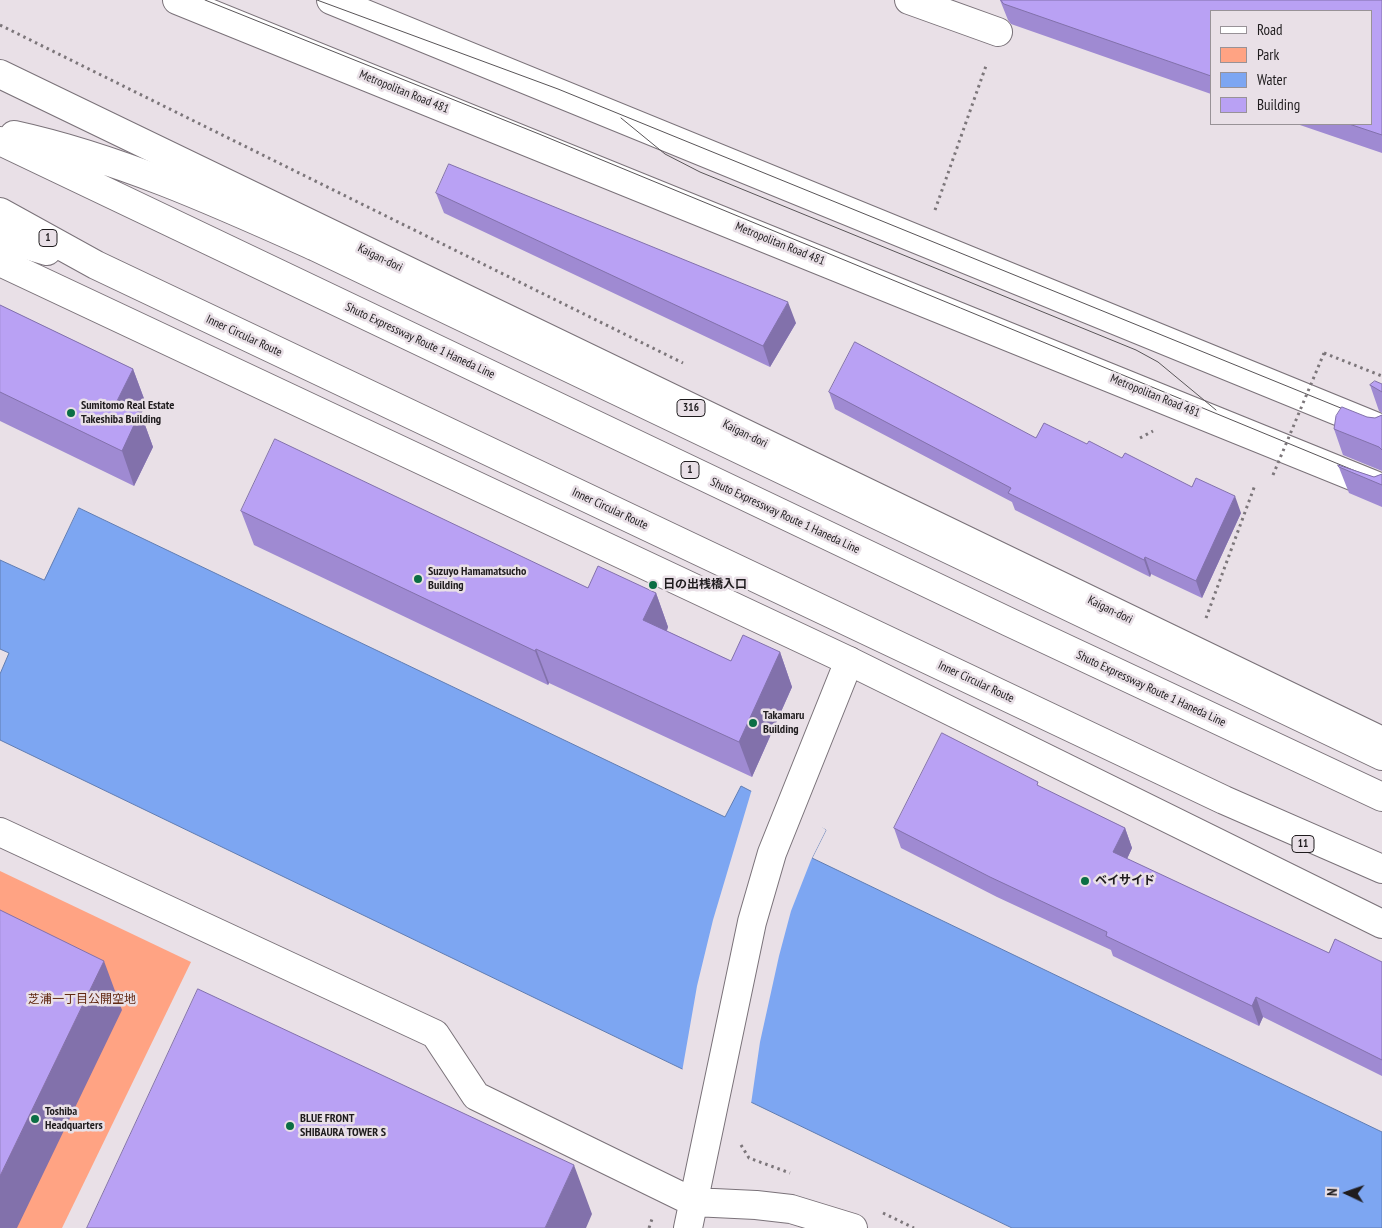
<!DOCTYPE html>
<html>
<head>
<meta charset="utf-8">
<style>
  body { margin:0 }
  #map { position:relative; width:1382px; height:1228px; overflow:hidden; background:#e9e0e7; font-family:"PT Sans Narrow",sans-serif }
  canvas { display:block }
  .legend { position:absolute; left:1210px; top:10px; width:162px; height:115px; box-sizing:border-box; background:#e9e0e7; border:1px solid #989297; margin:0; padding:6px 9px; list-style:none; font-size:15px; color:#1f1c1e }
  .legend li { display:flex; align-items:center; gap:10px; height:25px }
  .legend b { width:25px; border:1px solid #989297 }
  .north { position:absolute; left:1322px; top:1168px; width:50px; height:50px; -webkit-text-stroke:4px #e9e0e7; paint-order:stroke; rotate:273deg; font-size:14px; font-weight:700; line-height:20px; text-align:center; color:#1f1c1e }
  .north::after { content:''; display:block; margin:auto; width:18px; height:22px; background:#1f1c1e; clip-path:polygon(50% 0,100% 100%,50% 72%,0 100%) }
</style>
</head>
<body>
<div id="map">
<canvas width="1382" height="1228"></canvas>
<ul class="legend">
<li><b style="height:6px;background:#fff"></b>Road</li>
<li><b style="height:14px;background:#ffa383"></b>Park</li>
<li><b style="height:14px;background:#7da6f2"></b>Water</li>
<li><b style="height:14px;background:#b9a1f4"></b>Building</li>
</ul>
<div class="north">N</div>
</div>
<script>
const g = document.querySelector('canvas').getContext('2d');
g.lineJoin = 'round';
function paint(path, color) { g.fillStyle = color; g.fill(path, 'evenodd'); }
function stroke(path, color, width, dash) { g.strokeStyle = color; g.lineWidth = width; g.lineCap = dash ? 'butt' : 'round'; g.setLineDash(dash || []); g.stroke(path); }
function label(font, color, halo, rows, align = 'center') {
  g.font = font + ' "PT Sans Narrow","Noto Sans JP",sans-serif'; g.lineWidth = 5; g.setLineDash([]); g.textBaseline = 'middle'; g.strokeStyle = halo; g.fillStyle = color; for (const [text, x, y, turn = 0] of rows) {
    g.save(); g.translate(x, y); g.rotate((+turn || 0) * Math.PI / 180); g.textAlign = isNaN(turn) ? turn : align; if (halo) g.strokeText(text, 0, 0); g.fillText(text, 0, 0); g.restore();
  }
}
const green = new Path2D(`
  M0,871L191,962L62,1228H0Z`);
const water = new Path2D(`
  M79,508L725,817L741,786L826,830L812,858L1382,1132V1228H1012L0,740V674L9,653L0,649V560L44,580Z`);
const pier = new Path2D(`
  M752,789L814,821L826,830L811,860L791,911L779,956L760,1042L751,1104L682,1072L697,986L713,920Z`);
const path = new Path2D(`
  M0,25L683,363
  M935,210L987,63
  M1324,353L1382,376
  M1140,438L1153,431
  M1206,618L1255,485
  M741,1145L749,1158L790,1173
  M883,1213L914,1228
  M649,1228L652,1219`);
const minor = new Path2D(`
  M909,0L998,32
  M0,832L435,1034L476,1096L693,1202L756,1205L791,1209L853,1228
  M688,1228L752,922L772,853L849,661`);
const major = new Path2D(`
  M177,0L1382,488
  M331,0L1382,429
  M0,74L1382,741
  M0,262L849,661L1382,924`);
const highway = new Path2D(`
  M14,135C119,158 218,203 316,247L1382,756
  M0,141L1009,622L1382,797
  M0,212L96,265L1224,800L1382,869
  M0,237L47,251`);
const tram = new Path2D(`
  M205,0L539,134L1382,482
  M317,0L558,89L1353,413
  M621,118L665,154L700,172L1136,350L1158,362L1216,410`);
const pathBridge = new Path2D(`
  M1273,475L1324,353`);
const wall = new Path2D(`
  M1000,0H1382V153L1297,124H1371L1211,11V94L1011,24L1008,20Z
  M436,193L796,323L770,367L444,213Z
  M0,305L133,369L146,404L141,414L153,447L134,486L0,421Z
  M1382,384V413L1379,411L1370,385Z
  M829,392L1036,438L1087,444L1241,513L1202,598L1151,574L1150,577L1015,510L1012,502L835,409Z
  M1382,415V471L1343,455L1334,429L1367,417L1375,418Z
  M1338,465L1374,477L1382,474V507L1349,493Z
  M241,511L588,588L656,593L668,627L667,631L731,661L780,652L792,687L752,777L549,683L548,685L254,545Z
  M1040,787L1125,828L1132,848L1127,859L1329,953L1382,962V1076L1263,1017L1259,1026L1113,956L1111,950L997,897L901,848L894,828Z`);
const shadedWall = new Path2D(`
  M788,302L796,323L770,367L763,346Z
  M133,369L146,404L141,414L153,447L134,486L122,451L117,401Z
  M1235,496L1241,513L1202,598L1196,581Z
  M1145,557L1151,574L1150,577L1144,560Z
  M656,593L668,627L656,654L643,620Z
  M536,649L549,683L548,685L535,651Z
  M780,652L792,687L752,777L739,742Z
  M1125,828L1132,848L1121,872L1113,852Z
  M104,961L122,1010L17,1228H0V1176Z
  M1256,997L1263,1017L1259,1026L1252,1006Z
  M574,1165L592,1214L586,1228H545Z`);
const building = new Path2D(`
  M1001,0H1382V135L1349,124H1371V11H1211V76L1004,4Z
  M449,164L788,302L763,346L436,193Z
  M0,305L133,369L117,401L140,412L122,451L0,392Z
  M855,342L1036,438L1044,423L1087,444L1089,441L1122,458L1125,453L1192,487L1196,478L1235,496L1196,581L1145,557L1144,560L1008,493L1011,488L829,392Z
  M1375,381L1382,384V392L1370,385Z
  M1342,407L1367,417L1375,418L1382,415V450L1379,447L1334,429L1336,416Z
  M275,439L588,588L598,566L656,593L643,620L731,661L743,635L780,652L739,742L536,649L535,651L241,511Z
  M1338,465L1374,477L1382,474V485L1339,467Z
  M942,733L1038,782L1037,785L1125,828L1113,852L1329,953L1335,939L1382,962V1060L1256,997L1252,1006L1106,936L1107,932L990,877L894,828Z
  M0,910L104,961L0,1176Z
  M198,989L574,1165L545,1228H87Z`);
const markers = [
  [71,413,5,"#0b6e44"],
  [418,579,5,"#0b6e44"],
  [653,585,5,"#0b6e44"],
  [753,723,5,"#0b6e44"],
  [1085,881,5,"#0b6e44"],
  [35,1119,5,"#0b6e44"],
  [290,1126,5,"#0b6e44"]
];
const shields = [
  [48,238,18],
  [691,408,28],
  [690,470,18],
  [1303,844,22]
];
const shieldNames = [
  ["1",48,238],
  ["316",691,408],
  ["1",690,470],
  ["11",1303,844]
];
const streetNames = [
  ["Metropolitan Road 481",404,92,22],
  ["Metropolitan Road 481",780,244,22],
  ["Kaigan-dori",380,258,26],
  ["Inner Circular Route",244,336,25],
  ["Shuto Expressway Route 1 Haneda Line",420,341,25],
  ["Metropolitan Road 481",1155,396,22],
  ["Kaigan-dori",745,434,26],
  ["Inner Circular Route",610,509,25],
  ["Shuto Expressway Route 1 Haneda Line",785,516,25],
  ["Kaigan-dori",1110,610,26],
  ["Inner Circular Route",976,682,25],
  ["Shuto Expressway Route 1 Haneda Line",1151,689,25]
];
const poiNames = [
  ["Sumitomo Real Estate",81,406],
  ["Takeshiba Building",81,420],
  ["Suzuyo Hamamatsucho",428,572],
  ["Building",428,586],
  ["日の出桟橋入口",663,585],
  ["Takamaru",763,716],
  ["Building",763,730],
  ["ベイサイド",1095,881],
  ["Toshiba",45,1112],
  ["Headquarters",45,1126],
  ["BLUE FRONT",300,1119],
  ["SHIBAURA TOWER S",300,1133]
];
const parkNames = [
  ["芝浦一丁目公開空地",82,1000]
];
paint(green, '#ffa383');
paint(water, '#7da6f2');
stroke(water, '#617db2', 1);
paint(pier, '#e9e0e7');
stroke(minor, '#7a7279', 30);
stroke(major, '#7a7279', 30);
stroke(highway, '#7a7279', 30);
stroke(path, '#7c767a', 3, [2.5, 4]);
stroke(minor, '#fff', 28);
stroke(major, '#fff', 28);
stroke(highway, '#fff', 28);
stroke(tram, '#595558', 1);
stroke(pathBridge, '#7c767a', 3, [2.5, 4]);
paint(wall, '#9f8ad2');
paint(shadedWall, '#8271ab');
paint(building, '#b9a1f4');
stroke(building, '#8271ab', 1);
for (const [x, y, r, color] of markers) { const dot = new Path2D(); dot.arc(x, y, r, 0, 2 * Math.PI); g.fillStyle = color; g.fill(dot); stroke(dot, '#e9e0e7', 2); }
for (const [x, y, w] of shields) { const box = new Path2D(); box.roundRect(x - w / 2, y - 8.5, w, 17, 4); g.fillStyle = '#e9e0e7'; g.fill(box); stroke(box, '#1f1c1e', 1); }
label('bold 11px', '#1f1c1e', null, shieldNames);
label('12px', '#1f1c1e', '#e9e0e7', streetNames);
label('bold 12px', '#1f1c1e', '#e9e0e7', poiNames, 'left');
label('12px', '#612812', '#e9e0e7', parkNames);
</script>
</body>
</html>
